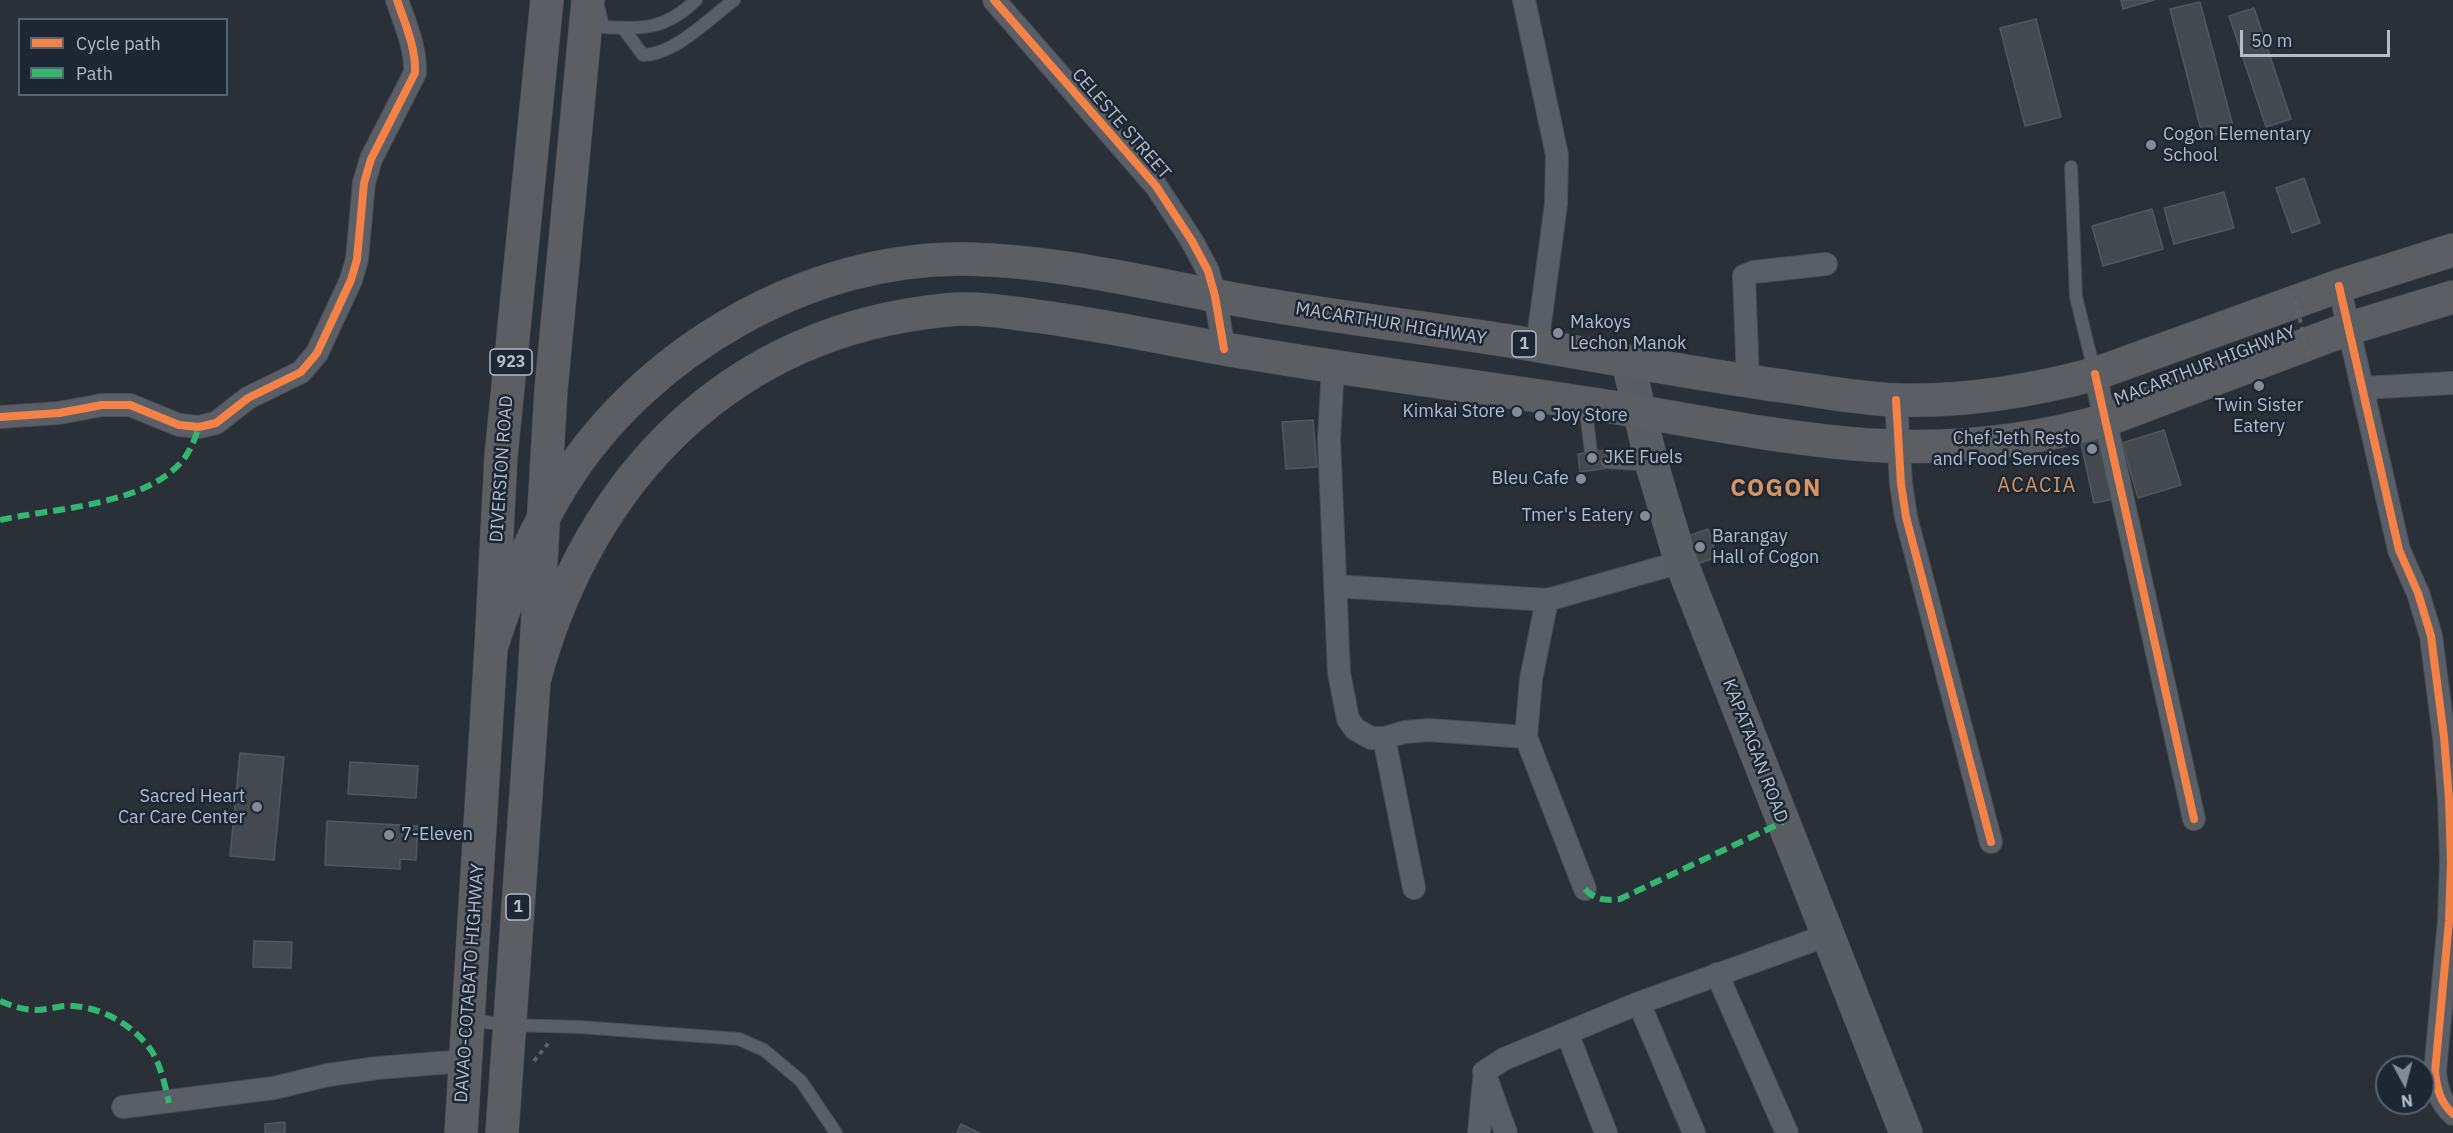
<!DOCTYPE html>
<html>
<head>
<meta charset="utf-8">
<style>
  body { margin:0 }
  #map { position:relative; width:2453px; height:1133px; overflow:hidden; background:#2a3038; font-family:"IBM Plex Sans",sans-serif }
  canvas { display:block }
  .legend { position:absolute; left:18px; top:18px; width:210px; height:78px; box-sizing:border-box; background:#1d2633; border:2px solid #59626f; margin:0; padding:8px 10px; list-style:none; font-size:18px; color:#b4bcc9 }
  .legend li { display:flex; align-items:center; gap:12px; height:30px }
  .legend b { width:30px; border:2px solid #59626f }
  .north { position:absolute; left:2375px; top:1055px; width:60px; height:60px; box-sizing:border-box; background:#1d2633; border:2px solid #59626f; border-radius:50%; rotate:173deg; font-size:16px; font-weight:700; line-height:24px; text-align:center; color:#b4bcc9 }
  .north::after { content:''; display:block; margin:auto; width:21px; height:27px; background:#848b96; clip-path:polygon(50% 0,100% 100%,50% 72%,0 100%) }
  .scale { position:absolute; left:2240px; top:30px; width:150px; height:27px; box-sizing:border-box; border:3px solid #b4bcc9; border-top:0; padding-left:8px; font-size:18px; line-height:21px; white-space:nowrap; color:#b4bcc9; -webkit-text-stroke:4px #1d2633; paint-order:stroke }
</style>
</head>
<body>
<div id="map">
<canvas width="2453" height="1133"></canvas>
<ul class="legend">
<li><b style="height:8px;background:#f48246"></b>Cycle path</li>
<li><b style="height:8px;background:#33b770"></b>Path</li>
</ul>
<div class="north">N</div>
<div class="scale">50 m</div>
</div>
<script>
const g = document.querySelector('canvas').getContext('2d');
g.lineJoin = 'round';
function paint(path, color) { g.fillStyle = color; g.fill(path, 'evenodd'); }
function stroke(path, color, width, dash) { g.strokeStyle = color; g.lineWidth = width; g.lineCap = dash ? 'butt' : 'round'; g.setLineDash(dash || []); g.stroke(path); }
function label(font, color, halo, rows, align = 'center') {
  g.font = font + ' "IBM Plex Sans",sans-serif'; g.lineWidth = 5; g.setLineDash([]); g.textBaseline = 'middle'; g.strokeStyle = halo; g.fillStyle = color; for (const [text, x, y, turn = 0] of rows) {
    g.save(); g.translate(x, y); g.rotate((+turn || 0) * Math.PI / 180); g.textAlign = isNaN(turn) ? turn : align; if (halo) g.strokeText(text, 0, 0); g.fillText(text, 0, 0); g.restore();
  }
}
const building = new Path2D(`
  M2121,0H2154L2123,9Z
  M2200,2L2234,130L2203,138L2170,9Z
  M2254,8L2291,119L2266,127L2229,16Z
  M2036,19L2061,117L2025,126L2000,28Z
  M2304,178L2320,223L2292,233L2276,188Z
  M2224,192L2234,228L2174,244L2164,208Z
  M2152,209L2163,249L2103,266L2092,226Z
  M1313,420L1317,467L1286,469L1282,422Z
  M2164,430L2181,485L2138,498L2122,443Z
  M2101,439L2114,499L2094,503L2081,443Z
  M1605,450L1608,468L1580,472L1578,454Z
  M1708,529L1717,557L1692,566L1682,538Z
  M240,753L284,757L274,860L230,856Z
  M350,762L418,766L416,798L348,794Z
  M327,821L418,826L416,860L400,859V869L325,865Z
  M254,941L292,942L291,968L253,967Z
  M285,1122V1133H265V1124Z
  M961,1124L979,1133H957Z`);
const path = new Path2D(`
  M534,1061L550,1041`);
const service = new Path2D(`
  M599,10L603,27C643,29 665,30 696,0
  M623,28L643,55C674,55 709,19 734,0
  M2071,167L2076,297L2095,374
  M1585,404L1591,452
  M1607,462L1651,465
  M468,1020L509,1025L580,1027L739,1039L764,1050L801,1081L836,1133`);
const minor = new Path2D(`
  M994,0L1156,186L1192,241L1208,271L1215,296L1224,349
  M1524,0L1557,155L1556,204L1537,346
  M2339,286L2399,550L2418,593L2431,636L2444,737L2449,799L2451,862L2449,921L2435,1072C2437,1089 2440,1102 2453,1114
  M1333,367L1329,440L1339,673L1348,719L1355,729L1371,738H1384
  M2095,374L2194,819
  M1748,381L1744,276L1754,272L1826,264
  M2363,388L2453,383
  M1896,400L1901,484L1906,517L1991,842
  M0,417L59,413L102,405H130L179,425L199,427L216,423L248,398L301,372L317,353L351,280L357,259L364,183L371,159L415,73C416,47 405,24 397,0
  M1335,586L1547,600L1681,562
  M1547,600L1531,679L1526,737L1585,889
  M1414,888L1384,738L1405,732L1429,730L1526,737
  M1717,974L1787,1133
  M1639,1003L1694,1133
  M1567,1033L1606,1133
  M1484,1072L1504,1059L1639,1003L1828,935
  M1484,1072L1506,1133
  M123,1107L274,1088L328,1075L377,1068L465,1061
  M1479,1133L1484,1080`);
const secondary = new Path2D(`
  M1628,362L1652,465L1681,562L1906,1133`);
const trunk = new Path2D(`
  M491,648C509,591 532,533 564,482C646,351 810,256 967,259C1066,261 1164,288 1262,304C1354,320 1447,330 1540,346C1623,360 1706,376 1790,387C1825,392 1862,399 1898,400C1964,402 2031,391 2095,374L2339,286L2453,250
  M534,681C588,478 731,330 947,310C976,307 1007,312 1035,316C1097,324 1158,337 1219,348C1338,369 1459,384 1579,402C1675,416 1771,438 1868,445C1948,450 2029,442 2106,420L2350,328L2453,297
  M461,1133L491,648L501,456L547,0
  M502,1133L534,681L551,390L588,0`);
const pathBridge = new Path2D(`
  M2293,292L2309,355`);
const quiet = new Path2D(`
  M0,520C54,508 145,506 183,460C191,450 195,438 199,427
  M1585,889C1595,900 1605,901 1620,899L1783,822
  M0,1001C12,1006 23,1010 36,1010C48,1010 60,1005 73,1006C103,1008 133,1025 151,1050C161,1066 165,1085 169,1103`);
const cycleway = new Path2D(`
  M994,0L1156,186L1192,241L1208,271L1215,296L1224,349
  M2339,286L2399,550L2418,593L2431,636L2444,737L2449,799L2451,862L2449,921L2435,1072C2437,1089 2440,1102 2453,1114
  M2095,374L2194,819
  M1896,400L1901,484L1906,517L1991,842
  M0,417L59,413L102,405H130L179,425L199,427L216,423L248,398L301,372L317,353L351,280L357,259L364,183L371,159L415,73C416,47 405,24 397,0`);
const markers = [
  [2151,145,6,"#848b96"],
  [1558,333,6,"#848b96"],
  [2259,386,6,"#848b96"],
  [1517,412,6,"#848b96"],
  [1540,416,6,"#848b96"],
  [2092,449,6,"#848b96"],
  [1592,458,6,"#848b96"],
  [1581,479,6,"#848b96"],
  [1645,516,6,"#848b96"],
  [1700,547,6,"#848b96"],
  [257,807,6,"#848b96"],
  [389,835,6,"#848b96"]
];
const shields = [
  [1524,344,24],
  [511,362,42],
  [518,907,24]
];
const shieldNames = [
  ["1",1524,344],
  ["923",511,362],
  ["1",518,907]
];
const streetNames = [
  ["CELESTE STREET",1121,124,49],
  ["MACARTHUR HIGHWAY",1391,324,9],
  ["MACARTHUR HIGHWAY",2205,366,-21],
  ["DIVERSION ROAD",502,469,-86],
  ["KAPATAGAN ROAD",1755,751,69],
  ["DAVAO-COTABATO HIGHWAY",470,983,-86]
];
const poiNames = [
  ["Cogon Elementary",2163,135],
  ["School",2163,156],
  ["Makoys",1570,323],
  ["Lechon Manok",1570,344],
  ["Twin Sister",2259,406,"center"],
  ["Eatery",2259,427,"center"],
  ["Kimkai Store",1505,412,"right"],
  ["Joy Store",1552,416],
  ["Chef Jeth Resto",2080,439,"right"],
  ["and Food Services",2080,460,"right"],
  ["JKE Fuels",1604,458],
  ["Bleu Cafe",1569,479,"right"],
  ["Tmer's Eatery",1633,516,"right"],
  ["Barangay",1712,537],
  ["Hall of Cogon",1712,558],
  ["Sacred Heart",245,797,"right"],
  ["Car Care Center",245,818,"right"],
  ["7-Eleven",401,835]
];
const neighbourhoodNames = [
  ["ACACIA",2037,486]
];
const districtNames = [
  ["COGON",1776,489]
];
paint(building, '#444950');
stroke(building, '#52575f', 1.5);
stroke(service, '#484c53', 14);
stroke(minor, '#484c53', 24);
stroke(secondary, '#484c53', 34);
stroke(trunk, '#474c53', 34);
stroke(path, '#5d636a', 4, [4.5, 4.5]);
stroke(service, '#5a5e66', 12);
stroke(minor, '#5a5e66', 22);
stroke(secondary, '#595d64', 33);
stroke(trunk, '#5b5f64', 33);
stroke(pathBridge, '#5d636a', 4, [4.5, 4.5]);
stroke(quiet, '#33b770', 6, [12, 6]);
stroke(cycleway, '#f48246', 8);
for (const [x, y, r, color] of markers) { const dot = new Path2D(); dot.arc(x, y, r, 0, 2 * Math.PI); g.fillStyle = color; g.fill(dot); stroke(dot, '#1d2633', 2); }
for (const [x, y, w] of shields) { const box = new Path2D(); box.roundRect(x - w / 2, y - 13, w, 26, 4.5); g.fillStyle = '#1d2633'; g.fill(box); stroke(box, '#b4bcc9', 1.5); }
label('bold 16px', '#b4bcc9', null, shieldNames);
label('18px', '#b4bcc9', '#1d2633', streetNames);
label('18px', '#b4bcc9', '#1d2633', poiNames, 'left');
g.letterSpacing = '1.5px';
label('20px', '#d59563', '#1d2633', neighbourhoodNames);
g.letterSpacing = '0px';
g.letterSpacing = '1.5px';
label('bold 24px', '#d59563', '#1d2633', districtNames);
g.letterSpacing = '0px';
</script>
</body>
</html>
